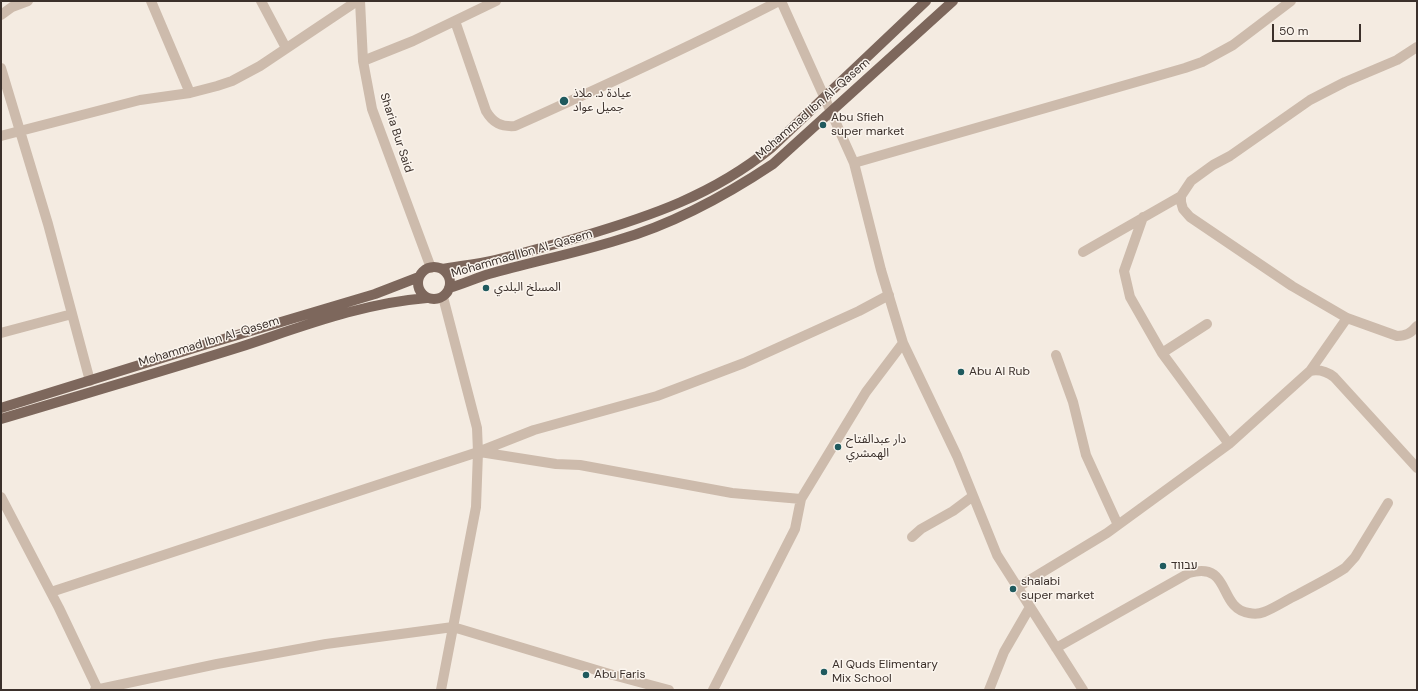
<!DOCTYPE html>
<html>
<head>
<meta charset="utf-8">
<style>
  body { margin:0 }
  #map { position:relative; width:1418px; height:691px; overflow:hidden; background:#f4ebe1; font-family:"DM Sans",sans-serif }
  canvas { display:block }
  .frame { position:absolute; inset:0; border:2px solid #3b302b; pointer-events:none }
  .scale { position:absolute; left:1272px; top:24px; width:89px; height:18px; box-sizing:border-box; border:2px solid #3b302b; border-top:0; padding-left:5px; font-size:12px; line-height:14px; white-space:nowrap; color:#3b302b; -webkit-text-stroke:3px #fbf5ee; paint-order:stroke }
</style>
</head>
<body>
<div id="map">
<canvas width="1418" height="691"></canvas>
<div class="frame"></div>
<div class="scale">50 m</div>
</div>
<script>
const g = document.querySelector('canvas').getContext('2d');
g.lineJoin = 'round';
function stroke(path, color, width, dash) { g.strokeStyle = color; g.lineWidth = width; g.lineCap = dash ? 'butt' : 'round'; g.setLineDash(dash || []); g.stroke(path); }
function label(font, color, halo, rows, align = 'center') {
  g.font = font + ' "DM Sans","Noto Sans Arabic",Heebo,sans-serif'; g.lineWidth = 3; g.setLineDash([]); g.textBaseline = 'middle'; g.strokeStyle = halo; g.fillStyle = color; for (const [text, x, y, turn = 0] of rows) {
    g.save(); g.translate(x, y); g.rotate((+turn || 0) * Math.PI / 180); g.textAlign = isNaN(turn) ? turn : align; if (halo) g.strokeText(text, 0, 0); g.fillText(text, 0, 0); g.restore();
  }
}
const minor = new Path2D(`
  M151,1L190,93
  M261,1L286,48
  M360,1L363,61L372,109L431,268
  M781,1L854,163L881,270L903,343L957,456L997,555L1083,690
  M1,15L12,7L28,1
  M455,21L486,111C493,123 501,127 515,126C604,86 692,46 779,1
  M1417,47L1397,60L1345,82L1310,100L1230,156L1213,165L1191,181L1181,196V202L1183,209L1190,217L1292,286L1347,318L1397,336C1406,336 1411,333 1417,326
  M363,61L413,41L496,1
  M1,68L48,224L90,381
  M1,136L140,100L190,93L217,86L232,81L260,66L357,1
  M854,163L1185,68L1202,62L1233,45L1291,1
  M1143,217L1124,271L1130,297L1162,353L1229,444
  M1083,252L1181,196
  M1,333L72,314
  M1162,353L1207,324
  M1056,355L1073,402L1086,455L1118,525
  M1310,371L1347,318
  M480,452L556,464L580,465L732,493L801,499
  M1,497L59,608L98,690
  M912,537L921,529L953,511L973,496
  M1018,587L1107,533L1229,444L1310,371C1319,369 1326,371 1334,377L1417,468
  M51,592L478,452L534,430L657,396L744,363L859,311L889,295
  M1056,648L1189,573C1232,561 1217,608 1249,613C1254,614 1259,614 1264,612C1275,608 1286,600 1297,595C1313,586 1330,578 1345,568L1355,557L1388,503
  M95,690L217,664L326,644L453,627L613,675L669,690
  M441,690L476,507L478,452L477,428L443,297
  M713,690L795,529L801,499L866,392L903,343
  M989,690L1004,652L1030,607`);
const primary = new Path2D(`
  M418 283a16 16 0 1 1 32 0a16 16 0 1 1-32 0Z
  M442,269C459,266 478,264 495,260C524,253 552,245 580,237C651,216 713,195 771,148L926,1
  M449,288C463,284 476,278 489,274C532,262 576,253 618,240C674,224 725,196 773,164L953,1
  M1,408L207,344L375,294L419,277
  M1,419C81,395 160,372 240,347C301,327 362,303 427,298`);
const markers = [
  [564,101,5,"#1f5a5e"],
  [823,125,4,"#1f5a5e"],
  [486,288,4,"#1f5a5e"],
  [961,372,4,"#1f5a5e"],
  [838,447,4,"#1f5a5e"],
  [1163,566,4,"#1f5a5e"],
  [1013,589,4,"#1f5a5e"],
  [824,672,4,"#1f5a5e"],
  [586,675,4,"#1f5a5e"]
];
const poiNames = [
  ["عيادة د. ملاذ",573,94],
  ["جميل عواد",573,108],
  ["Abu Sfieh",831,118],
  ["super market",831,132],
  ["المسلخ البلدي",494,288],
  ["Abu Al Rub",969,372],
  ["دار عبدالفتاح",846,440],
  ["الهمشري",846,454],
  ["עבווד",1171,566],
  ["shalabi",1021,582],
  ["super market",1021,596],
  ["Al Quds Elimentary",832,665],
  ["Mix School",832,679],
  ["Abu Faris",594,675]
];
const streetNames = [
  ["Mohammad Ibn Al-Qasem",813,109,-41],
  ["Sharia Bur Said",396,133,72],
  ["Mohammad Ibn Al-Qasem",522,254,-16],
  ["Mohammad Ibn Al-Qasem",209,342,-17]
];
stroke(minor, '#cdbbac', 10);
stroke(primary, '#7d675c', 10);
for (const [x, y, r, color] of markers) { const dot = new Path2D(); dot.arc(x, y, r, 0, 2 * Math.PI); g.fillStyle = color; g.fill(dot); stroke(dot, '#fbf5ee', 1.5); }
label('12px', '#3b302b', '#fbf5ee', poiNames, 'left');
label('12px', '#3b302b', '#fbf5ee', streetNames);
</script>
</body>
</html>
